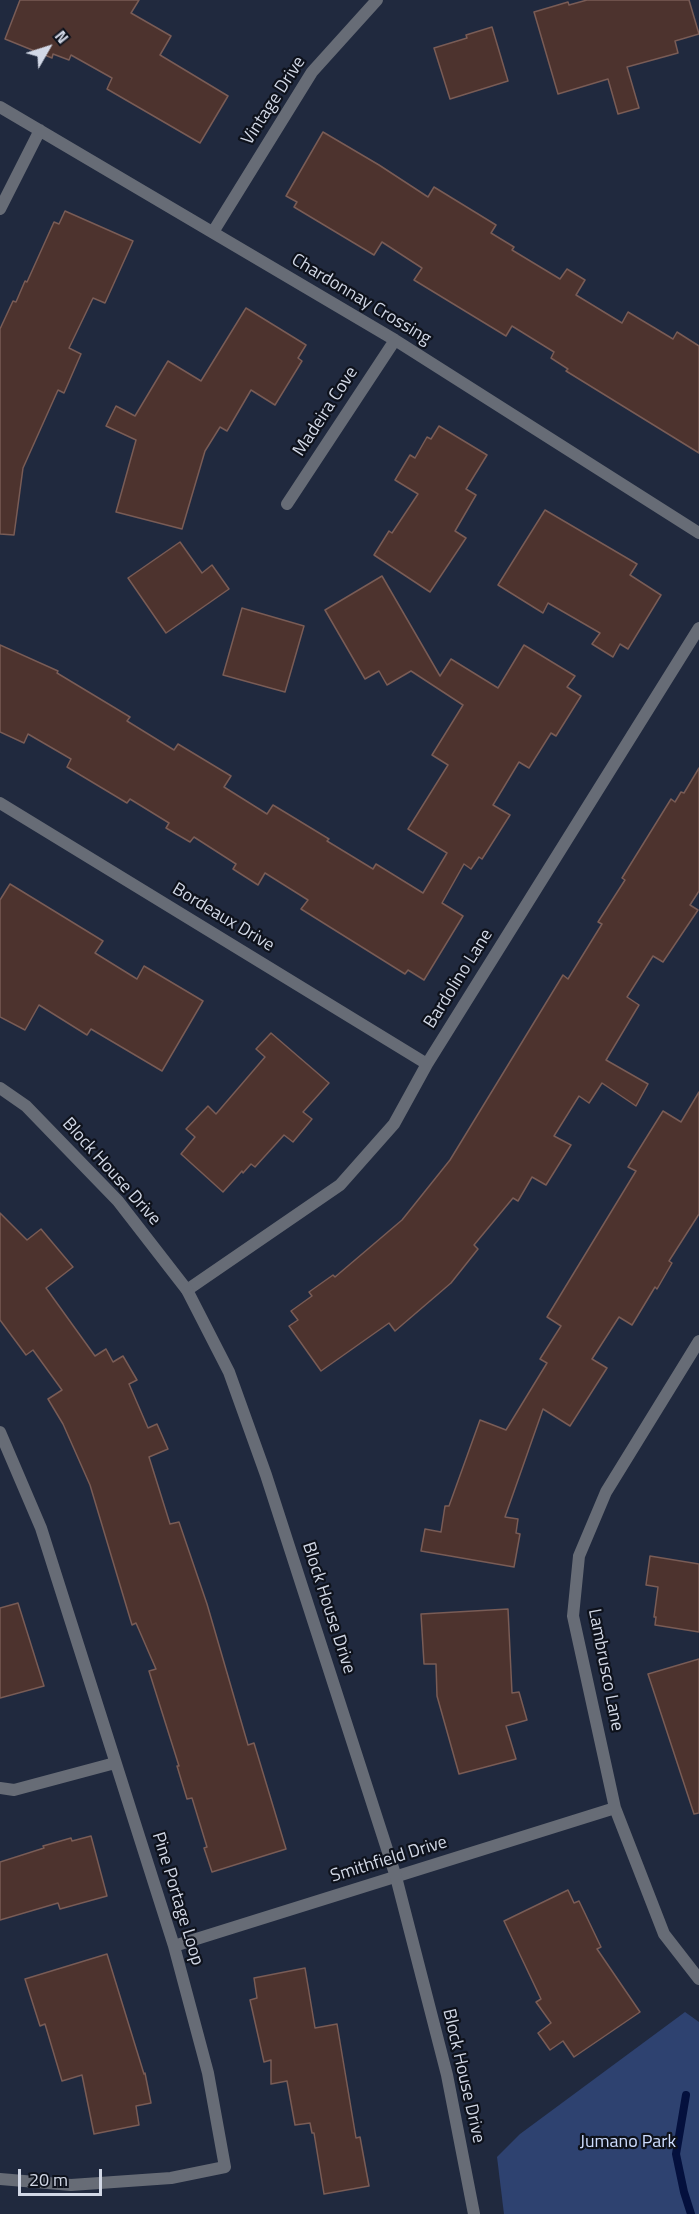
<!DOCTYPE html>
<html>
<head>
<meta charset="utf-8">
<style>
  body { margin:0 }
  #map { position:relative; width:699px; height:2214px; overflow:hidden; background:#20293e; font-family:"Titillium Web",sans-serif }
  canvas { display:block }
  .north { position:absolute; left:18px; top:18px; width:60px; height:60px; -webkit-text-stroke:4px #0e121c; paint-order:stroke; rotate:51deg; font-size:16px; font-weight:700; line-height:24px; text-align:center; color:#d2d8e6 }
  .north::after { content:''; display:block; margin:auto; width:21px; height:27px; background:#d2d8e6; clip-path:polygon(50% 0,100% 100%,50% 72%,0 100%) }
  .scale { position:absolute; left:18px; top:2169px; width:84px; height:27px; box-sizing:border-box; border:3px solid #d2d8e6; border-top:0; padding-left:8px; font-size:18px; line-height:21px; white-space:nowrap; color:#d2d8e6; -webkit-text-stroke:4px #0e121c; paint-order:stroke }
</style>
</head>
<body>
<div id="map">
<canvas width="699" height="2214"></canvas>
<div class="north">N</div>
<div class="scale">20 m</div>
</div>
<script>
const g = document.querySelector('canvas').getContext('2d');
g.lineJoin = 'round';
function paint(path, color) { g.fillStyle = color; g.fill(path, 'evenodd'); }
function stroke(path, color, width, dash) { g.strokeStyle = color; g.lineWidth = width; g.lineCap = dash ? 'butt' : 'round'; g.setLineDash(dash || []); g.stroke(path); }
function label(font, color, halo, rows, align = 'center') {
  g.font = font + ' "Titillium Web",sans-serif'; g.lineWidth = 4.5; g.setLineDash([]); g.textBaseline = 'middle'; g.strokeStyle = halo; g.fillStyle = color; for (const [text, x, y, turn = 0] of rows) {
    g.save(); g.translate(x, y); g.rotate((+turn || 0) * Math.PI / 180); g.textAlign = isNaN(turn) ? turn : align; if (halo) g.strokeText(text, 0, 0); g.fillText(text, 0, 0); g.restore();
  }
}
const green = new Path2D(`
  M685,2012L699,2022V2214H504L497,2157L520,2134Z`);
const stream = new Path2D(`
  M686,2095L676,2154L684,2192L691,2214`);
const building = new Path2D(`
  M20,0H139L131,13L171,36L160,55L228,96L200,143L107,89L112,78L71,55L69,60L53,54L52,58L5,39Z
  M587,0H689L699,34L675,41L678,53L627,67L639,108L618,114L608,79L558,94L534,12L568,2L569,5Z
  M492,27L508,81L450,99L434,48L467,38L466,35Z
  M323,132L379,165L428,197L434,187L496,225L491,233L514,247L512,250L560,279L567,269L585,280L576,295L622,323L628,312L673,339L677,332L699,346V453L566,371L568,369L551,358L554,352L512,326L506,336L414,280L422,268L382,242L374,255L294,207L297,202L286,196Z
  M65,211L133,241L105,303L93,298L69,348L81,354L64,393L58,390L23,468L14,535L0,534V329L13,301L16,302L25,281L27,282L54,222L59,224Z
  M246,308L306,345L298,358L302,361L275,405L251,390L227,431L220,427L205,451L182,529L116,512L136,440L106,426L116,406L135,416L168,361L201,381Z
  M439,426L487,455L466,489L476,495L455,531L466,538L430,592L374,555L389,531L392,533L418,494L395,480L410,455L415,458L427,437L431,439Z
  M545,510L637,564L630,575L661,595L628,649L620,644L613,657L592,644L600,633L548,603L543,613L498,585Z
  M180,542L202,573L212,565L229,589L166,633L128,578Z
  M382,576L440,676L451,659L498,688L524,645L575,676L567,687L581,696L556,736L551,733L529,768L519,762L493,805L510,815L482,859L479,857L471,869L464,864L442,903L463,916L424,980L408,970L405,974L301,909L308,900L265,873L258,885L233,869L236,864L194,837L190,842L166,828L169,823L130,799L127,803L67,767L71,759L28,734L24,743L0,732V645L58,671L57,673L130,717L127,721L174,750L178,744L231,776L224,787L267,814L273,805L329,839L327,841L373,869L376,864L423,893L447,853L408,829L448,765L432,755L463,705L411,671L387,685L379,671L365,679L325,610Z
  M242,608L304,626L285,692L223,675Z
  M699,768V891L690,905L698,910L663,962L653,956L627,997L639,1005L606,1060L648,1084L636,1106L602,1083L589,1103L579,1096L554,1136L571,1145L546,1185L532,1177L518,1201L513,1198L474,1245L478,1249L451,1283L395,1331L389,1323L321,1371L289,1326L298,1320L291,1311L312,1296L309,1292L333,1275L335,1277L402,1220L450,1160L563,975L568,979L602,924L598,922L625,880L622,878L671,799L675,802L681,792L684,793Z
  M10,884L103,941L95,953L137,979L144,966L203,1001L162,1071L91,1029L87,1035L39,1005L25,1030L0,1017V900Z
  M271,1033L329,1083L303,1112L312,1119L293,1142L284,1135L255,1167L251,1164L243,1173L242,1171L223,1192L181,1154L195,1137L186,1129L208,1106L216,1114L265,1057L256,1049Z
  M699,1092V1214L669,1261L672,1263L657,1289L655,1287L632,1325L619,1317L592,1359L607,1368L570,1426L543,1409L505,1517L518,1519L516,1533L520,1534L514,1567L421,1551L425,1529L441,1532L445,1506H449L480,1420L506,1430L547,1363L540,1359L561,1326L547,1317L636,1171L628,1167L663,1111L681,1122Z
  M0,1213L27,1240L41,1229L73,1267L46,1288L95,1356L106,1349L113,1362L123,1356L137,1380L129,1384L148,1428L157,1424L168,1449L149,1457L170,1524L179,1522L207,1604L248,1745L254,1743L286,1849L212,1872L204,1848L207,1847L192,1798L187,1799L177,1766H179L149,1671L156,1669L136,1623L132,1625L90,1485L63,1424L48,1399L62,1390L33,1350L26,1355L0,1320Z
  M650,1556L699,1564V1632L655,1625L656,1617H654L658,1587L646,1585Z
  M18,1603L44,1686L0,1698V1608Z
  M508,1609L512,1693L519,1692L527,1720L506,1726L516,1759L459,1774L437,1696L436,1664H424L421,1614Z
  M699,1659V1813L694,1814L648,1674Z
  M91,1836L107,1896L60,1909L58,1903L0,1920V1862L44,1848L43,1846L71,1838L72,1841Z
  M568,1890L574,1903L579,1901L601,1947L597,1949L640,2012L574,2057L563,2041L550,2050L538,2033L551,2023L536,2002L541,1999L504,1921Z
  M107,1954L144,2074L145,2073L151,2103L136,2106L139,2125L94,2134L82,2075L62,2081L45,2024L40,2026L25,1979Z
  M305,1968L315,2028L337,2024L356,2138L360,2137L369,2186L324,2194L314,2133H312L310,2123L295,2125L287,2081L271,2084V2060L264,2062L250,2000L257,1998L254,1978Z`);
const minor = new Path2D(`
  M0,107L395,340L699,533
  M0,209L40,130
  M213,232L312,72L377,0
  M287,504L395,340
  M0,803L427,1064
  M187,1290L340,1185L394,1124L427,1064L699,628
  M699,1341L606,1492L579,1556L573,1616L615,1808L664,1934L699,1979
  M0,1432L41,1528L174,1946L208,2073L225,2167L171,2178L71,2185L0,2179
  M0,1788L14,1790L115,1763
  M174,1946L615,1808`);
const tertiary = new Path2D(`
  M0,1088L26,1106L118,1201L187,1290L229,1372L266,1475L396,1877L447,2075L474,2214`);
const streetNames = [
  ["Vintage Drive",274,101,-57],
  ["Chardonnay Crossing",361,300,31],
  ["Madeira Cove",326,412,-57],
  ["Bordeaux Drive",223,918,31],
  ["Bardolino Lane",459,979,-58],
  ["Block House Drive",111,1172,48],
  ["Block House Drive",328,1608,72],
  ["Lambrusco Lane",605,1670,79],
  ["Smithfield Drive",389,1860,-17],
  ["Pine Portage Loop",177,1899,73],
  ["Block House Drive",463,2076,77]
];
const parkNames = [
  ["Jumano Park",628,2143]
];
paint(green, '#2e4270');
stroke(stream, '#04103d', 8);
paint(building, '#4d332e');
stroke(building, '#795c56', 1.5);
stroke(minor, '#676c76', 12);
stroke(tertiary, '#676c76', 12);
label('18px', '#d2d8e6', '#0e121c', streetNames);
label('18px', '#cfdeff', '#0e121c', parkNames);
</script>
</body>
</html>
